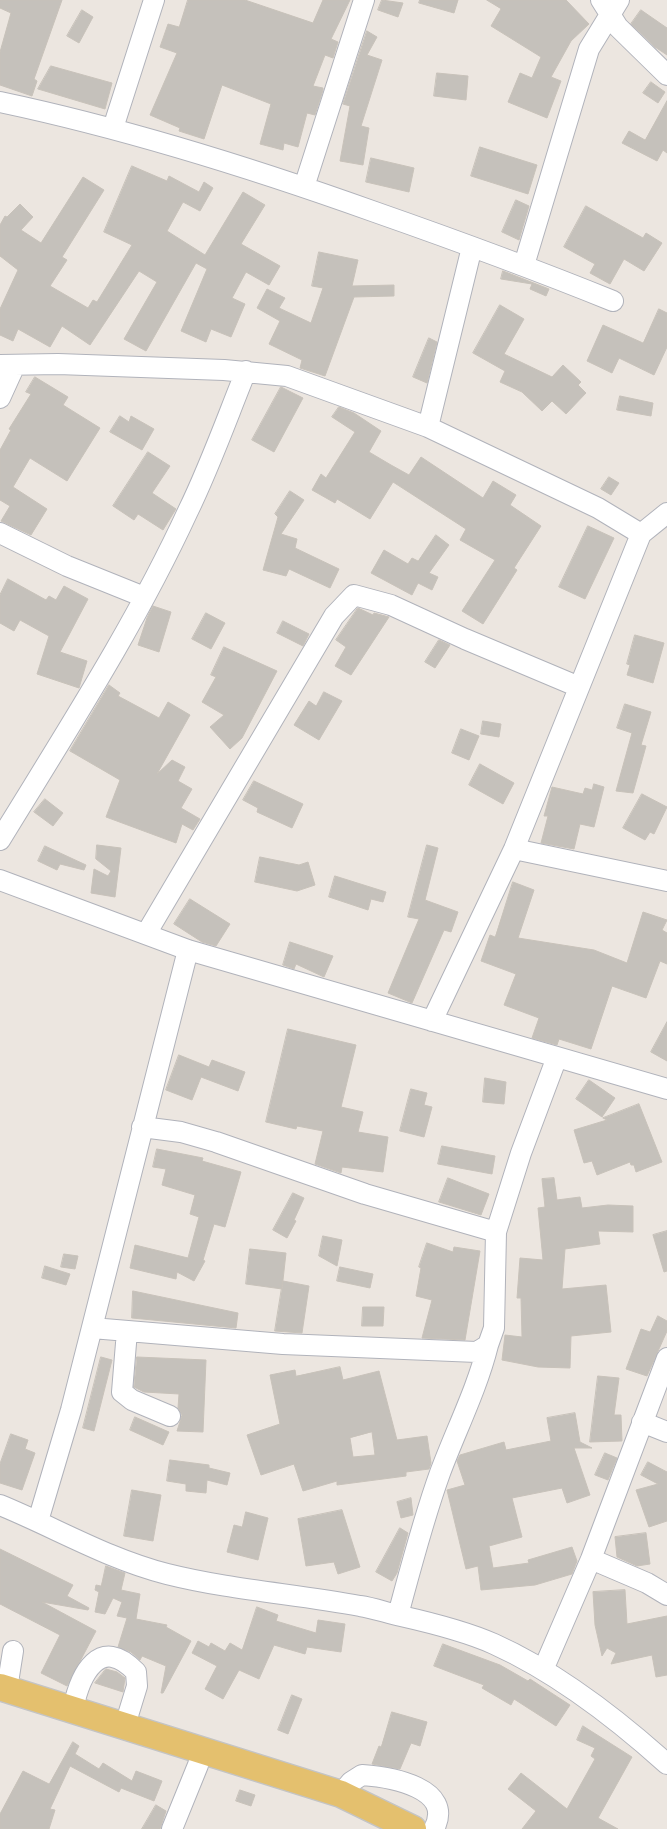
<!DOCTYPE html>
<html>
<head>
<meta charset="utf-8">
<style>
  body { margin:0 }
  canvas { display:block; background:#ece6e0 }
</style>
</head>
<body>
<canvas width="667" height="1829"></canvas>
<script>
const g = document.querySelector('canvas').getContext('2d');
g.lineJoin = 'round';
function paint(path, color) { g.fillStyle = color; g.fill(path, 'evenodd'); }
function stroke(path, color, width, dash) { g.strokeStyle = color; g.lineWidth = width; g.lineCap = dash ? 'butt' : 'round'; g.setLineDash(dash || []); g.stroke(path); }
const building = new Path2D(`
  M0,0H62L34,79L37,81L32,96L0,85V52L11,13L0,8Z
  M188,0H245L313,23L323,0H350L331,39L338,42L333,58L325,55L313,86L323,88V90L315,115L307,113L298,147L284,143L283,150L260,144L271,104L222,85L204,139L179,131L180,128L150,115L177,53L160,47L168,24L179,27Z
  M382,0L403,3L398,17L378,10Z
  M420,0H458L454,13L419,3Z
  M487,0H566L589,24L571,41L551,77L561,81L547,118L508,102L520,73L532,78L541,57L491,26L501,9Z
  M82,10L93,17L79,43L67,36Z
  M641,10L667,28V55L655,47L631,24Z
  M367,31L377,37L367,55L382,60L361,126L369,128L363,165L340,161L350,106L343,104Z
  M51,66L112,83L105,109L38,89Z
  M437,73L468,76L466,100L434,96Z
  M651,82L665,92L658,103L643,93Z
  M667,101V153L663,150L657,161L622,143L629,131L645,140Z
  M480,147L537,165L528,194L471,176Z
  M371,158L414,168L409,192L366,182Z
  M132,166L167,181L169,176L199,192L204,182L213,188L200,211L183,202L167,231L205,255L243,192L265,205L241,244L280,266L269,285L246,272L232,298L245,304L231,337L211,329L206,342L181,331L207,269L196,263L146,351L124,339L157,282L139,271L90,345L62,326L50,347L18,329L13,341L0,335V309L18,270L0,256V225L5,216L7,217L20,204L33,217L21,230L41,243L83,177L104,190L62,257L67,260L50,286L88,308L93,300L97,302L132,245L104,232Z
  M516,200L529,206L519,240L502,232Z
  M586,206L643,238L646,233L662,243L644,271L624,259L610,284L590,273L595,264L564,247Z
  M319,252L358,260L352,286L394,285V296L354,297L325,376L300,368L302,360L269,344L280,321L257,308L267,289L285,298L279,308L311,323L323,288L312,286Z
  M503,271L549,289L546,296L530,289L532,284L501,279Z
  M500,305L524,319L504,354L552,377L563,365L581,382L578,385L586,393L566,414L552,401L542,411L522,392L500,382L505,371L473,353Z
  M659,309L667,313V347L654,375L619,358L612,373L587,361L603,325L643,343Z
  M429,338L437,342L427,383L413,377Z
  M35,377L68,397L63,405L100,428L67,481L30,458L13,487L47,509L31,535L1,521L10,506L0,500V450L11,430L9,429L31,394L26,392Z
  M281,387L303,398L274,452L252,440Z
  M620,396L653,403L651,416L617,410Z
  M339,407L354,413L381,431L369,452L391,465L409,475L421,457L483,498L493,481L516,495L510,505L541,526L514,568L517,570L483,624L462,611L495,560L460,540L466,529L393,482L370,519L337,499L335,503L312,490L321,474L326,478L355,432L332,417Z
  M120,416L129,422L131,416L154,429L142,450L110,432Z
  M148,452L170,466L152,493L176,509L163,530L138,514L134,520L113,506Z
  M609,477L619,483L611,495L601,489Z
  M290,491L304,500L281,534L297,539L295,548L339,569L330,588L289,569L286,576L263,570L278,517L275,514Z
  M588,526L614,538L585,599L559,587Z
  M436,535L449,545L429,573L438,577L432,590L418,583L412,595L371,573L384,550L408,564L412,558L418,561Z
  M8,579L46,600L49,596L56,600L64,586L88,599L60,652L87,661L79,688L37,674L49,636L20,620L14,631L0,623V595Z
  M153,606L171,612L159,652L138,645L147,618Z
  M358,608L373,615L374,613L389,617L351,675L335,666L346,647L336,640Z
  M206,613L225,623L211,649L192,639Z
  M283,621L309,634L303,646L277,633Z
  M635,635L664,643L653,683L627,675L630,665L627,664Z
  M439,640L450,645L435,668L425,662Z
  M224,647L277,671L242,738L230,749L210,727L224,715L202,702L216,677L211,675Z
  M109,685L120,693L118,696L159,718L168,702L190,715L157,774L172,760L185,767L178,781L192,789L181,808L200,819L193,830L182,824L176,843L106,817L120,780L70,751Z
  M324,692L342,701L319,740L294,725L309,701L316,706Z
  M625,704L651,712L641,745L646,746L633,793L616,791L632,733L617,728Z
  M483,721L501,724L499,737L481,734Z
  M461,729L479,736L469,760L452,753Z
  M480,764L514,783L503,804L469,785Z
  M254,781L303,804L292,828L257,812L258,808L243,800Z
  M594,784L604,787L594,827L580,824L574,849L541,843L548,816H544L552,787L583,794L585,788L592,790Z
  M642,794L667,807L654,834L650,832L645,840L623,828Z
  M45,799L63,813L53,826L34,812Z
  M97,845L121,848L115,897L91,893L94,869L108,876L111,871L96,859Z
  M427,845L438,848L425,900L458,912L451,932L444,930L412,1003L388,993L419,919L408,917Z
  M45,846L86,865L84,870L60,864L57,870L38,861Z
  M260,857L299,865L308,862L315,885L297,891L255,882Z
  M335,876L386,892L383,902L371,899L368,910L329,897Z
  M513,882L534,890L518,938L594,950L627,963L643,912L667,920L662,930L667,933V964L660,961L646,998L612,986L591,1049L559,1039L557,1045L532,1038L539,1018L504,1005L516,974L481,961L490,935L495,937Z
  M190,899L230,924L216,946L202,942L174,924Z
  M290,942L333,956L324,977L296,964L294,969L283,965Z
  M667,1022V1061L651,1052Z
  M288,1029L356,1045L341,1107L363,1112L358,1132L388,1137L383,1172L342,1167L341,1173L315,1164L323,1131L297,1126L296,1129L266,1122Z
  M179,1055L209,1067L212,1060L245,1072L238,1091L201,1077L192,1100L166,1090Z
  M485,1078L506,1082L504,1104L483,1102Z
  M589,1080L615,1098L602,1117L576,1099Z
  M411,1089L427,1093L424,1105L432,1107L424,1137L400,1131Z
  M639,1104L662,1162L636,1172L634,1165H631L630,1162L597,1175L592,1161L584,1163L574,1130L607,1120L603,1118Z
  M442,1146L495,1156L492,1174L438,1164Z
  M157,1149L203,1158L202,1161L241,1172L225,1227L214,1224L203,1260L205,1261L194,1281L177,1272L176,1279L130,1268L135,1245L188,1258L199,1217L190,1214L195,1195L162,1185L166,1169L153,1167Z
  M448,1178L489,1194L481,1215L439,1202Z
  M554,1178L557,1200L580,1197L582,1208L608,1205L633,1206V1232L598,1231L600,1244L565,1249L562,1289L606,1285L611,1332L571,1336L570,1368L538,1367L502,1360L505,1335L522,1337L521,1298H517L520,1258L543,1260L538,1208L545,1207L542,1179Z
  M293,1193L304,1198L294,1220L296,1221L287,1238L273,1230Z
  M667,1231V1271L664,1272L653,1235Z
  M323,1236L342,1240L337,1266L319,1256Z
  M427,1243L453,1252L454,1247L480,1251L465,1340L422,1338L432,1300L416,1296L421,1268L419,1267Z
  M250,1249L286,1253L282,1289L246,1284Z
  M64,1254L78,1256L75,1269L61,1267Z
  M45,1266L70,1274L66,1285L42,1278Z
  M340,1267L373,1274L370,1288L337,1281Z
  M283,1281L309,1286L302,1333L275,1331Z
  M133,1291L238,1313L236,1328L132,1318Z
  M363,1307H384L383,1326H362Z
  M658,1316L667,1321V1331L647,1376L626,1369L641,1329L650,1332Z
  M101,1357L112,1360L94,1431L83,1428Z
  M137,1357L206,1360L203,1432L177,1431L182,1415L178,1408L179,1394L144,1392L134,1387Z
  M340,1367L343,1380L379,1371L397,1440L427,1436L431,1463L429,1469L406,1472V1476L337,1485V1481L303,1491L294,1464L261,1475L247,1435L280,1424L270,1375L295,1370L296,1376ZM372,1432L375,1455L353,1457L350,1438Z
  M598,1376L619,1378L614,1415H621L622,1441L590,1442Z
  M575,1413L580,1442L592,1448H574L590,1495L567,1503L562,1488L512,1498L522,1537L489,1546L493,1568L529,1563L528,1560L572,1547L577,1561L572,1574L535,1585L481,1590L478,1566L466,1569L447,1490L465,1485L457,1461L460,1455L504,1442L506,1450L551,1441L547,1418Z
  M135,1417L169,1432L163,1445L130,1430Z
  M11,1434L28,1440L25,1449L35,1453L22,1490L0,1483V1464Z
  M605,1453L617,1458L608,1480L595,1475Z
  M170,1460L209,1465V1468L230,1473L227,1485L207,1480L206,1493L186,1491V1484L167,1481Z
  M648,1462L667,1472V1521L649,1527L636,1490L658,1484L641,1475Z
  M132,1490L161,1495L153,1541L124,1536Z
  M411,1498L413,1515L401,1518L397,1502Z
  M342,1510L360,1567L338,1574L334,1562L306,1566L298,1519Z
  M246,1512L268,1518L258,1560L227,1552L234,1525L242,1527Z
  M400,1528L408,1533L397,1573L392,1581L376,1572Z
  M646,1533L650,1564L637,1566L617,1557L615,1537Z
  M0,1549L73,1585L67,1596L89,1608L88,1610L42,1602L96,1631L67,1686L41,1673L60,1635L0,1604Z
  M106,1566L125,1573L121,1590L140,1594L136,1619L167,1625L166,1627L191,1641L163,1693H161L166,1666L142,1656L140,1660L131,1652L118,1647L127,1618L117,1616L122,1602L113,1598L105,1614L95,1612L99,1592L95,1590L96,1585L101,1586Z
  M625,1590L627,1624L667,1616V1675L656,1677L652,1655L611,1664L616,1653L607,1648L602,1656L595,1625L593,1592Z
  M257,1607L278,1615L276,1621L316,1633L318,1620L345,1624L341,1652L307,1647L305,1654L274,1645L259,1679L239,1670L223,1699L205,1689L217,1666L192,1653L198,1641L209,1647L211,1643L225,1651L230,1643L242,1650Z
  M443,1644L500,1665L528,1681L530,1679L570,1705L556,1726L514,1699L511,1705L482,1688L484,1685L434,1666Z
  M106,1669L117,1672L125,1678L123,1692L95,1683Z
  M292,1695L302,1699L288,1734L278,1730Z
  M392,1712L427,1722L420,1746L411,1743L400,1769L372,1764L379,1746L381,1747Z
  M583,1726L632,1757L598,1818L618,1829H522L536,1811L508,1789L521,1773L567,1809L595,1759L591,1756L595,1748L577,1740Z
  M73,1742L79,1746L75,1754L99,1769L103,1763L132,1781L136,1771L162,1781L154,1801L121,1788L119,1792L70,1766L50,1809L55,1810L49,1829H0V1814L23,1771L49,1784Z
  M240,1790L255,1795L251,1806L236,1801Z
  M156,1805L166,1811L160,1829H142Z`);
const minor = new Path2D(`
  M601,0L618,27L667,75
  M0,102C128,129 252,168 375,212C455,240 534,269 613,301
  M113,128L154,0
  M304,187L364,0
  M524,265L589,49L619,0
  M0,365L58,364L224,370L287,376L428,427L598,508L641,534
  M0,398L15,365
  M428,427L472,247
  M0,533L67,566L144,597
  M0,840C66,732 135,626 188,511C210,466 227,418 246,371
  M514,849L667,881
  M0,880L188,950L667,1089
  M146,934L334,616L354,595L391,605L465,639L579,687
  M432,1021L514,849L641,534L667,513
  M496,1232L521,1153L557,1057
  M92,1328L283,1344L477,1352L488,1345L494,1328L496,1232L365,1194L216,1142L181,1132L142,1127
  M127,1331L122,1392L132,1400L170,1416
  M642,1422L667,1432
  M0,1505C56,1528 108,1559 167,1574C231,1590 296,1594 360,1606C374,1608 387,1613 401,1616C432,1623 465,1631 494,1644C556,1672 617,1719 667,1764
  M38,1521L71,1410L188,950
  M591,1559L647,1583L667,1595
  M398,1615C411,1567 423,1520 440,1473C456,1430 477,1389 488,1345
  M543,1670L591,1559L667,1358
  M7,1689L13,1651
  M73,1709C80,1674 100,1634 136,1672L137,1686L125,1725
  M341,1794L351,1782L362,1775C391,1777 455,1788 434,1829
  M172,1829L198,1765`);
const major = new Path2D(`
  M0,1687L341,1794L413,1829`);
paint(building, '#c5c1bb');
stroke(building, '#c8c2ba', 1);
stroke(minor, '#b1b3bb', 22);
stroke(major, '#c4c4c4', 29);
stroke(minor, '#fff', 20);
stroke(major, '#e4c06e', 26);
</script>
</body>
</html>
